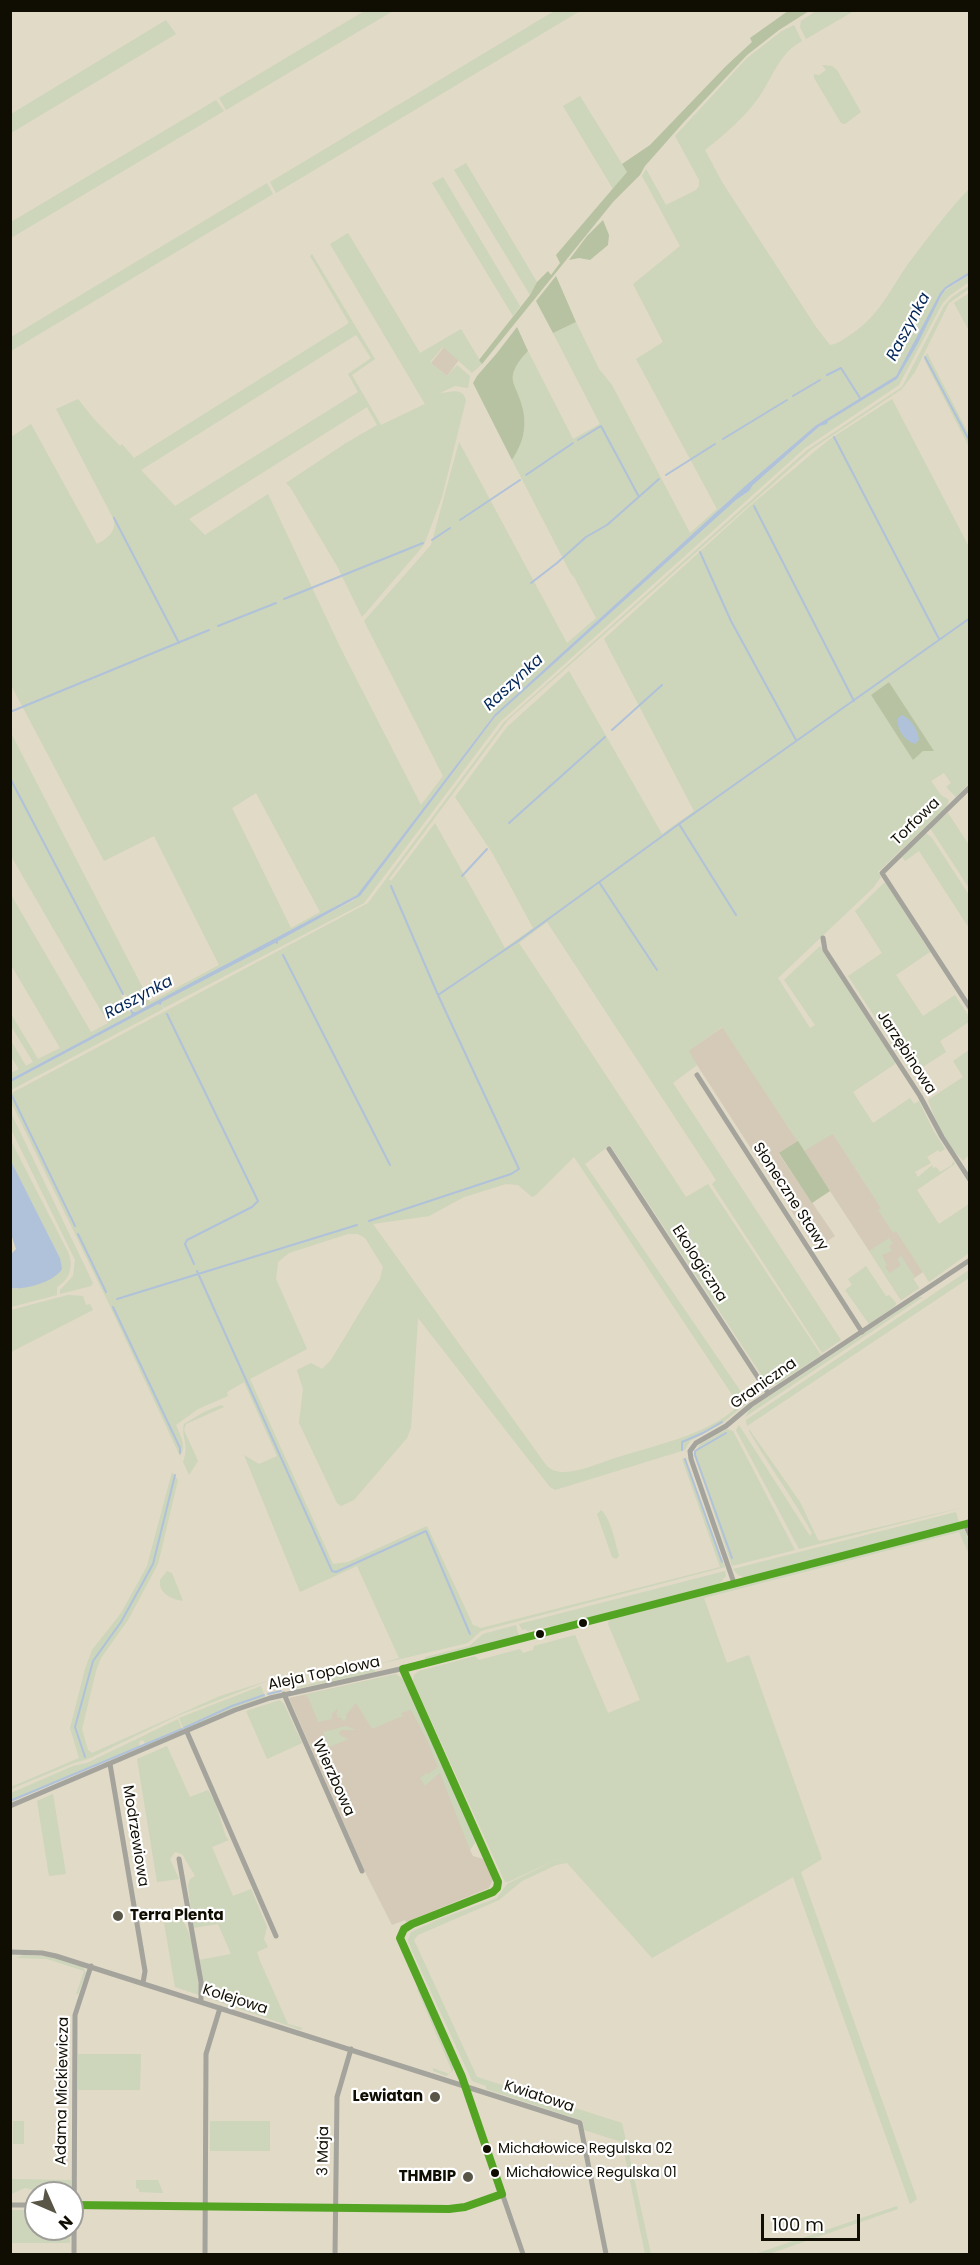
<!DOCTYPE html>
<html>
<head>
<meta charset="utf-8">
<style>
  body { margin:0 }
  #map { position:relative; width:980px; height:2265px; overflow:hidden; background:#e0dac6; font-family:Poppins,sans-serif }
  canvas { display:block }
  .frame { position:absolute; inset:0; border:12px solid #100d02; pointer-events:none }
  .north { position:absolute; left:24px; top:2181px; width:60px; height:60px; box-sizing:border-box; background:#fff; border:2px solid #9f9e9a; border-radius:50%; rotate:135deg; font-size:16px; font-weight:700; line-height:24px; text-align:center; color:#100d02 }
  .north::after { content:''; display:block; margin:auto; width:21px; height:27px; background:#595547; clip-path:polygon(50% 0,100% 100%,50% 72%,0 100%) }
  .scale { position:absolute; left:761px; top:2214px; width:99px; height:27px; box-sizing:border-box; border:3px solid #100d02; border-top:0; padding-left:8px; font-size:18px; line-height:21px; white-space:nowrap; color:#100d02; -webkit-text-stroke:4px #fff; paint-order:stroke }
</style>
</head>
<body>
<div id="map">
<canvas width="980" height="2265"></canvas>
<div class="frame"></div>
<div class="north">N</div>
<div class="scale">100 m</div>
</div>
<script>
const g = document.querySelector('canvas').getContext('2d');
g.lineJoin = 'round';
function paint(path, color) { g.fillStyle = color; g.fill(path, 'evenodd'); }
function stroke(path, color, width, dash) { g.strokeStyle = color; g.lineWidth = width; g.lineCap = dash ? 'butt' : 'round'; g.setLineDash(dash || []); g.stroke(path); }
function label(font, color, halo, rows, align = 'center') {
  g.font = font + ' Poppins,sans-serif'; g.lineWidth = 4.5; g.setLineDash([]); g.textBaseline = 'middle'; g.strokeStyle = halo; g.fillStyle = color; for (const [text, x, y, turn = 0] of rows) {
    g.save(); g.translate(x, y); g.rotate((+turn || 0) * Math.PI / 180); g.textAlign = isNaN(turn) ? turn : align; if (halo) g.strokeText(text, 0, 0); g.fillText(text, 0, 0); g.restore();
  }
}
const industrial = new Path2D(`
  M444,347L459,360L447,376L431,363Z
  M723,1027L794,1136L822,1117L923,1272L913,1279L919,1288L901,1300L798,1142L779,1154L835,1236L816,1249L688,1051Z
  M392,1675L398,1677L475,1842L470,1850L473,1856L483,1859L493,1879L489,1888L406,1922L405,1920L392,1925L367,1876L289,1698Z`);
const green = new Path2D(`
  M366,10L393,11L226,110L219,98Z
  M556,10L580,11L276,193L270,182Z
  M816,11V10L854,11L806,39L800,27L801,21Z
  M166,20L176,34L11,133V114Z
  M794,25L802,41C779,53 773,77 759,97C744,118 725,134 705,150L722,182L816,327L830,345C837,344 841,341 847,337C881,316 888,291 911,260C930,235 948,211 969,189V272L945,287L896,376L862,397L859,396V399L815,426L745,486L495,714L357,895L136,1013L133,1012L134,1010L125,994L121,995L129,1012H132L131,1015L11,1079V1073L19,1069L11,1057V1041L26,1066L33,1062L11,1026V1014L38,1059L60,1048L11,965L10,893L91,1032L108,1023L11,856V733L150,1002L219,965L154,836L104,861L11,685V437L31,424L97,544C107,539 116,532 114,520L56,409L78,399L93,418L120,446L122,444L134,458L349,323L310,256L312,254L375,359L352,375L381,425L425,404L330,244L348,233L420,353L461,329L482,364L472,373L443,347L430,362L447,376L457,365L470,376L468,388L455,386L440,393C449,393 462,386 466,400L442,497L424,545L362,617L337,566L290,487L286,483L346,443L377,425L367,407L189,519L205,535L268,494L340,647L421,805L443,776L364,621L431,545L459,442L567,643L596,618L574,577L571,574L512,460C526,439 528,420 519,397C517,390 511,382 513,374C515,366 522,357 528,351L573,439L600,424L553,333L576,322L599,369L612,385L690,533L717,509L636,359L663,342L633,284L680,246L642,176L646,169L666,205L696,190L699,186V180L675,136L747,58L782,31ZM356,335L371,358L348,374L358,392L175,506L141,470ZM256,793L320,912L291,928L232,808Z
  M822,65L832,66L837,70L861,112L845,124L841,123L814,78V74L819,75L826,70Z
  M580,96L627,172L613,189L563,106Z
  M216,100L224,111L11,238V222Z
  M466,163L537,282L530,295L454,170Z
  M443,177L520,306L513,316L432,183Z
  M267,183L273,194L11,351V337Z
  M969,275V282L949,296L942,304L899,385L805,448L500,722L364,903L164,1008L162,1005L163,1009L11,1090V1082L158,1004L162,1005V1002L354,900L381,869L383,871L381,868L495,717L736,500L749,491L753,485L824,423L897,379L917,343L941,296L946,290Z
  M969,286V289L949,303L915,372L902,389L812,449L508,720L389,879L391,881L435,823L505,948L533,928L493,854L455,797L507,727L569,671L662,834L694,811L604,639L751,505L814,452L830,439L892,399L969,547V783L956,797L946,787L951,783L944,773L931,781L941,795L949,800L947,806L878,872L881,877L873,888L778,978L810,1028L815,1025L784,980L820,946L895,1061V1064L853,1092L873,1123L910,1098L914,1104L919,1101L933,1130L945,1149L940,1152L938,1150L927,1157L931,1163L915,1172L918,1177L932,1165L933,1168L936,1167L940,1172L952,1165L953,1161L955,1164L917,1190L939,1224L969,1204V1253L929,1282L896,1231L893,1233L878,1210L881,1208L833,1134L804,1151L722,1027L689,1051L697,1065L673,1083L841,1340L822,1353L712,1184L716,1180L547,922L519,943L686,1197L708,1184L821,1355L777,1384L766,1382L610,1145L585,1164L748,1402L721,1424L690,1441L685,1450L555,1490L550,1487L418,1318L411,1428L407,1438L354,1500L341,1506L337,1503L299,1423L303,1389L297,1370L311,1363L322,1369L331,1360L380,1279L383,1267L365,1238L358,1234H348L289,1253L278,1262L276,1279L307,1349L250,1379L333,1564L348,1562L427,1526L473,1625L481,1628L720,1567L682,1459L685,1458L725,1567L481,1631L468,1643L379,1664L399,1658L357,1566L300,1592L244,1455L259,1464L277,1456L244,1382L227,1392L228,1396L198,1409L176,1425C180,1435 187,1446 180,1456L109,1304L11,1102L10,1094L368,903L504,722L807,450L902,387L944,306L952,297ZM889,682L933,750L923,751L913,759L871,695ZM574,1157L739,1405C710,1435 652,1446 612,1459C597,1464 579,1472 563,1472C556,1472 551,1470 546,1465L373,1224L429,1216L464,1197L506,1184L518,1185L532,1197L536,1195Z
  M969,293V331L954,303Z
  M927,353L969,435V447L924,359Z
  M948,813L969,845V888L930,828Z
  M926,833L932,838L969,895V928L919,851L905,861L902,857Z
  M885,882L930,952L896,975L923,1016L955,995L969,1017V1022L940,1041L946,1052L912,1074L848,976L882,953L855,911Z
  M969,1050V1155L963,1161C959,1155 954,1152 950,1146C940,1131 934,1116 928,1100L963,1077L953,1061Z
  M10,1111L93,1283L91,1286L60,1294V1290L73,1276L75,1260L11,1129Z
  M10,1139L68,1252C74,1266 70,1279 57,1287V1295L11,1307V1288L17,1289L60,1258L11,1161Z
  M889,1238L893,1243L889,1246L892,1251L882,1255L887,1265L885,1267L890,1273L901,1265L897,1259L901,1256L915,1277L913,1279L919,1288L901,1300L869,1251Z
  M866,1266L886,1296L889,1295L896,1303L895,1306L869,1324L845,1290L852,1285L848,1279Z
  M969,1270V1278L747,1426L746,1420Z
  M68,1295L83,1296L86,1305L90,1304L93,1310L11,1352V1310Z
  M919,1297H923L745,1417L750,1409Z
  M221,1405L224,1407L186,1424L184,1430L198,1461L189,1475L183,1462C190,1444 181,1439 184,1424L204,1412Z
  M739,1425L810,1536L812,1533C793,1498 769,1466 749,1431V1429L800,1502L818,1540L820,1541L969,1506L799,1549L736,1430Z
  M727,1429L733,1431L795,1550L732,1566L694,1453L700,1444Z
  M172,1472L178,1480L158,1564L128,1620L101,1658L96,1671L82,1729L88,1750L92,1753L220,1696L270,1680L177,1716L88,1759L74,1763L11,1789V1787L79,1758L70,1728L85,1669L92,1650L121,1613L147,1566Z
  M601,1510C611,1519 615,1542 619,1556L616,1559L612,1557L597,1514Z
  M956,1512L959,1523L745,1578L738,1575L733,1569Z
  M960,1528L964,1529L969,1541V1554L959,1532L704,1598L727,1663L749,1655L822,1859L801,1872L917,2199L910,2204L793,1877L652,1958L567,1863L556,1865L522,1881L499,1900L418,1935L414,1940L477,2077L622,2123L651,2254H645L622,2142L584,2130L583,2121L486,2089V2086L472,2081L413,1953L408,1940L411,1932L437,1920L497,1898L507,1884L562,1857L508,1882H505L413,1681L414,1675L419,1671L475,1656L479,1660L520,1649L523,1653L533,1650L534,1646L575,1635L608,1713L640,1700L608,1624L609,1619Z
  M167,1571L172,1573L183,1601C171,1599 158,1593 160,1580Z
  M725,1571L726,1576L719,1584L551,1628L550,1626L527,1631L526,1629L522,1630L519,1624Z
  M516,1625L519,1636L425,1660V1657L469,1646L483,1634Z
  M375,1668V1672L290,1690V1689Z
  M396,1674L403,1679L477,1840L470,1850L440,1773L425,1786L420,1778L426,1773L428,1774L438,1767L428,1742L411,1710L401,1713L403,1716L372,1729L356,1703L346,1715L347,1718L344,1721L339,1717L337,1718V1716L341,1715H336L338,1708L332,1714V1719L318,1722L308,1697L304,1695Z
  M261,1686L264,1694L231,1706L205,1719L232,1706L265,1695V1697L233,1708L184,1730L179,1718Z
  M280,1700L284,1704L302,1743L267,1759L246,1711Z
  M178,1719L182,1729L145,1744L143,1740L139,1742L140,1746L11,1800V1793L73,1766L87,1763Z
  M346,1726L356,1730H341L339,1733L341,1736L349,1739L329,1747L323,1732Z
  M167,1746L190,1797L208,1790L215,1802L226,1837L229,1840L212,1847L233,1896L251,1889L267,1927L264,1939L268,1947L257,1952L260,1961L288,2024L302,2028L301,2030L205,1997L199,1960L231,1954L218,1924L193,1928L188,1885L190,1879L195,1876L182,1854L175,1852L170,1859L179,1879L157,1882L137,1759Z
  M53,1794L66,1874L49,1876L37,1801Z
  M174,1909C194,1929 198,1968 199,1995L175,1987L162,1911Z
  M23,1955L52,1957L83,1967L86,1973L78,1994H76L84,1971L47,1959L16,1958Z
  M419,1988L454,2065L453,2071L446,2076L433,2071V2068L449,2074L452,2071L417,1989Z
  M78,2054H141L140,2090H78Z
  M13,2121H24V2144H13Z
  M210,2121H270V2151H210Z
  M11,2179L71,2180V2188L38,2191L25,2188L11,2194Z
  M136,2180H158L163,2193L139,2192V2189L136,2188Z
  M897,2206L898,2209L769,2254H755Z
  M10,2210H36V2229H70V2243H11Z`);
const forest = new Path2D(`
  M788,11H809L779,30L747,55L683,123L645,166L640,175L613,202L482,364L479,360L530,295L537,282L548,271L551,275L560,263L556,255L627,172L622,164L650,145L726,66L752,42L750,38Z
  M603,220L609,235L608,245L590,260L579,258L569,260L587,236Z
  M556,276L576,322L553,333L536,301Z
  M517,327L528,351C522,357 515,366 513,374C511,382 517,390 519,397C528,420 526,439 512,460L473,383L477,376L497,353Z
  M889,682L934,751H923L913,760L871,695Z
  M798,1141L830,1191L812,1203L779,1153Z`);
const water = new Path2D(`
  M969,272V275L946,289L941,296L918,343L897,379L828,421L827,424L820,426L753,485L749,491L736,500L495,717L360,896L278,941V944L275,943L162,1002L161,1005L158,1004L11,1082V1079L131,1015L132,1012H136L357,895L495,714L745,486L815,426L896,376L940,293L945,287Z
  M902,715C911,719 918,729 919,740L915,744C905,741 896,729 898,718Z
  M11,1161L60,1258L62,1269C54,1282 25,1290 11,1288V1254L16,1249L11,1234Z`);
const stream = new Path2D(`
  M925,357L970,442
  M827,375L841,368L860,398
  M793,396L820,380
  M834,437L939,639
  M723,439L787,400
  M578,440L601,426L639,497
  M526,475L573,443
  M666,475L715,444
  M754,506L854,701
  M114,518L179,643
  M460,520L520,480
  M432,540L450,528
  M700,552L731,621L796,740
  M531,583L557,563L586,537L607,525L659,479
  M284,599L423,543
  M218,626L276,603
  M10,712L209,630
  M612,730L662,685
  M10,778L123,994
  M509,823L605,737
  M679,824L736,915
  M462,876L487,849
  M599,882L657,970
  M283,955L390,1165
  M438,995L518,941L679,824L970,618
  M126,1001L133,1014
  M167,1014L258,1201L252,1207L187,1240L185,1244L194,1264
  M12,1096L75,1226
  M369,1221L511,1174L519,1169L438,995L391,886
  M78,1234L106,1292
  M197,1271L332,1571L336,1572L426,1531L470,1634
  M117,1299L357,1225
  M113,1307L180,1448V1453
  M726,1433L695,1451V1455L732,1558
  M682,1450V1442L703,1433L722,1422
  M685,1459L722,1562
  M268,1694L281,1691
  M184,1728L232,1706L264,1695
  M85,1757L75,1727L93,1661L121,1622L153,1564L175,1475
  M10,1801L182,1729`);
const minor = new Path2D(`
  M970,787L882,873L970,1008
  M823,938L825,950L920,1096L942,1137L970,1180
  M697,1075L862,1332
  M609,1149L768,1393
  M965,1524L970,1535
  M734,1583L691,1459L690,1451L696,1443L726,1426L751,1405L970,1260
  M403,1669L498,1883L496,1889L492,1893L407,1926L402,1931L400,1939L462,2077L523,2254
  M284,1694L362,1871
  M187,1732L276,1936
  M110,1764L145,1971L143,1983
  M10,1806L235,1710L270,1698L414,1666L970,1523
  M179,1859L201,1982V2001
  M10,1952L42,1953L56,1956L580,2123L606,2254
  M10,2205H36
  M72,2205L449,2209L465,2207L502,2194
  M74,2254L75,2015L91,1966
  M205,2254L206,2054L220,2008
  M335,2254L337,2097L351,2049`);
const bus1 = new Path2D(`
  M403,1669L498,1882L497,1888L493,1892L412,1924L404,1929L400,1938L462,2077L502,2194
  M403,1669L970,1523
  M72,2205L449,2209L465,2207L502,2194`);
const markers = [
  [583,1623,5,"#100d02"],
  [540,1634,5,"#100d02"],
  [118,1916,6,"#595547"],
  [435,2097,6,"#595547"],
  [487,2149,5,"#100d02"],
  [495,2173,5,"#100d02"],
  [468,2177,6,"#595547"]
];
const busNames = [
  ["Michałowice Regulska 02",498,2149],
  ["Michałowice Regulska 01",506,2173]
];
const streetNames = [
  ["Torfowa",916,822,-44],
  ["Jarzębinowa",906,1053,57],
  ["Słoneczne Stawy",790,1197,57],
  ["Ekologiczna",699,1264,57],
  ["Graniczna",764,1384,-35],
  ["Aleja Topolowa",324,1674,-12],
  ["Wierzbowa",333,1778,66],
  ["Modrzewiowa",135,1836,81],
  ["Kolejowa",235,2000,18],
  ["Adama Mickiewicza",63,2091,-89],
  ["Kwiatowa",539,2097,18],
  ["3 Maja",324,2151,-89]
];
const poiNames = [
  ["Terra Plenta",130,1916,"left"],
  ["Lewiatan",423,2097],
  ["THMBIP",456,2177]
];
const waterNames = [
  ["Raszynka",909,327,-62],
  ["Raszynka",514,683,-43],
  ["Raszynka",139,998,-28]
];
paint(industrial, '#d4cab7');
paint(green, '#cdd5ba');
paint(forest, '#b6c2a1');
paint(water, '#b0c2da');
stroke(stream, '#b0c2da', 2);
stroke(minor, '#a4a39c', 5);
stroke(bus1, '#54a423', 8);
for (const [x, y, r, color] of markers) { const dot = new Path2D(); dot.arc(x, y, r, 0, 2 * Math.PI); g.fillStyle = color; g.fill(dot); stroke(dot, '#fff', 2); }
label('14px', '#100d02', '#fff', busNames, 'left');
label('15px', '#100d02', '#fff', streetNames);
label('bold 15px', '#100d02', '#fff', poiNames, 'right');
label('italic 16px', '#042759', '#fff', waterNames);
</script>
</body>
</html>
